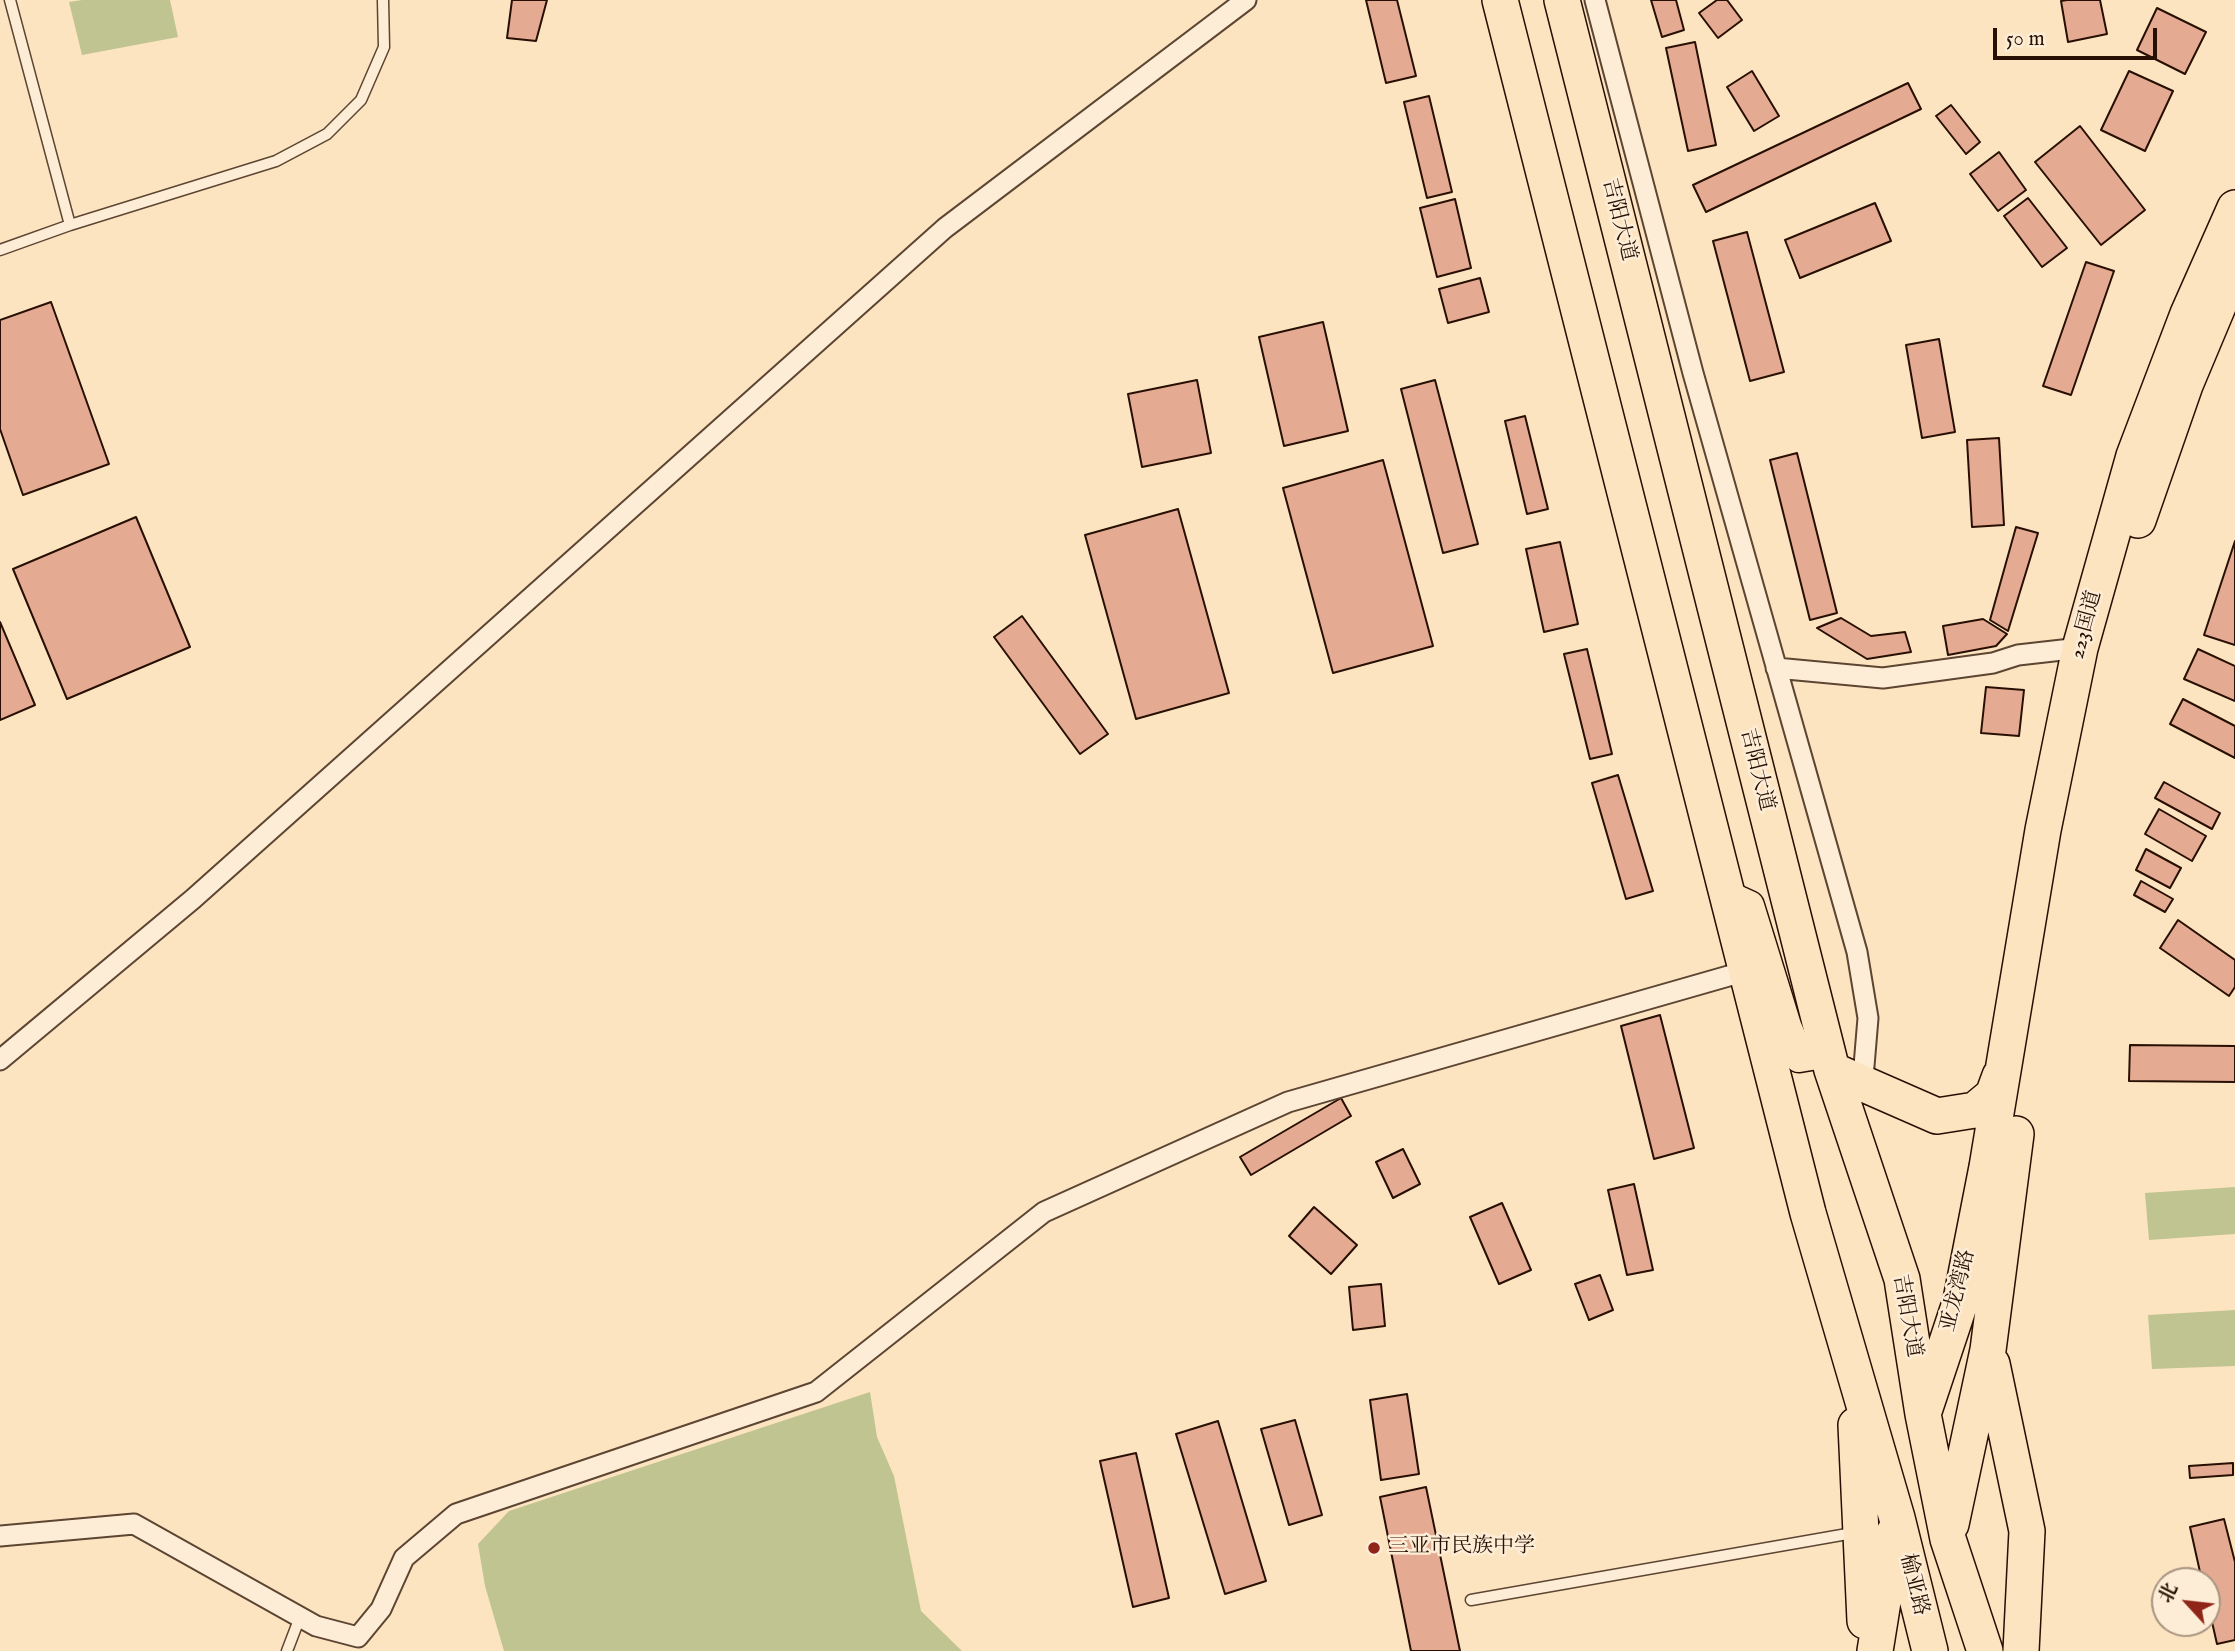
<!DOCTYPE html>
<html>
<head>
<meta charset="utf-8">
<style>
  body { margin:0 }
  #map { position:relative; width:2235px; height:1651px; overflow:hidden; background:#fde4c0; font-family:"IM FELL English","Noto Serif SC",serif }
  canvas { display:block }
  .north { position:absolute; left:2151px; top:1567px; width:70px; height:70px; box-sizing:border-box; background:#feedd6; border:2px solid #a89582; border-radius:50%; rotate:297deg; font-size:19px; font-weight:700; line-height:28px; text-align:center; color:#271003 }
  .north::after { content:''; display:block; margin:auto; width:24px; height:32px; background:#8f2418; clip-path:polygon(50% 0,100% 100%,50% 72%,0 100%) }
  .scale { position:absolute; left:1993px; top:28px; width:164px; height:32px; box-sizing:border-box; border:4px solid #271003; border-top:0; padding-left:9px; font-size:21px; line-height:24px; white-space:nowrap; color:#271003; -webkit-text-stroke:5px #feedd6; paint-order:stroke }
</style>
</head>
<body>
<div id="map">
<canvas width="2235" height="1651"></canvas>
<div class="north">北</div>
<div class="scale">50 m</div>
</div>
<script>
const g = document.querySelector('canvas').getContext('2d');
g.lineJoin = 'round';
function paint(path, color) { g.fillStyle = color; g.fill(path, 'evenodd'); }
function stroke(path, color, width, dash) { g.strokeStyle = color; g.lineWidth = width; g.lineCap = dash ? 'butt' : 'round'; g.setLineDash(dash || []); g.stroke(path); }
function label(font, color, halo, rows, align = 'center') {
  g.font = font + ' "IM FELL English","Noto Serif SC",serif'; g.lineWidth = 5; g.setLineDash([]); g.textBaseline = 'middle'; g.strokeStyle = halo; g.fillStyle = color; for (const [text, x, y, turn = 0] of rows) {
    g.save(); g.translate(x, y); g.rotate((+turn || 0) * Math.PI / 180); g.textAlign = isNaN(turn) ? turn : align; if (halo) g.strokeText(text, 0, 0); g.fillText(text, 0, 0); g.restore();
  }
}
const green = new Path2D(`
  M82,0H170L178,37L82,55L69,2Z
  M2235,1187V1234L2149,1240L2145,1193Z
  M2235,1310V1366L2152,1369L2148,1315Z
  M870,1392L877,1437L894,1476L921,1611L962,1651H504L485,1586L478,1544L509,1511Z`);
const building = new Path2D(`
  M512,0H547L536,41L507,38Z
  M1366,0H1397L1416,76L1386,83Z
  M1651,0H1676L1684,30L1662,37Z
  M1717,0H1727L1742,20L1718,38L1699,13Z
  M2067,0H2100L2107,34L2068,42L2061,1Z
  M2157,8L2206,32L2185,74L2137,50Z
  M1695,42L1716,145L1688,151L1666,48Z
  M1752,71L1779,116L1754,131L1727,87Z
  M2129,71L2173,91L2145,151L2101,130Z
  M1908,83L1921,109L1706,212L1693,185Z
  M1429,96L1452,192L1427,198L1404,102Z
  M1951,105L1980,142L1966,154L1936,116Z
  M2080,126L2145,210L2101,245L2035,162Z
  M1999,152L2026,190L1998,211L1970,174Z
  M2028,198L2067,248L2042,267L2004,216Z
  M1455,199L1471,268L1437,277L1420,208Z
  M1875,203L1891,241L1800,278L1785,240Z
  M1747,232L1784,372L1750,381L1713,241Z
  M2086,262L2114,271L2071,395L2043,386Z
  M1480,278L1489,312L1448,323L1439,289Z
  M51,302L109,464L23,495L0,429V320Z
  M1323,322L1348,431L1284,446L1259,337Z
  M1939,339L1955,432L1922,438L1906,345Z
  M1197,380L1211,453L1142,467L1128,394Z
  M1435,380L1478,544L1443,553L1401,389Z
  M1525,416L1548,509L1527,514L1505,421Z
  M1999,438L2004,525L1972,527L1967,440Z
  M1797,453L1837,613L1810,620L1770,460Z
  M1383,460L1433,646L1333,673L1283,488Z
  M1178,509L1229,693L1136,719L1085,535Z
  M136,517L190,647L67,699L13,569Z
  M2016,527L2038,533L2008,631L1990,620Z
  M2235,541V645L2204,635Z
  M1560,542L1578,624L1544,632L1526,549Z
  M1022,616L1108,734L1080,754L994,637Z
  M1841,618L1871,636L1905,632L1911,652L1867,659L1817,628Z
  M1983,619L2007,634L1996,646L1948,655L1943,626Z
  M0,622L35,705L0,720Z
  M1587,649L1612,754L1590,759L1564,654Z
  M2198,649L2235,666V701L2184,679Z
  M1986,687L2024,690L2019,736L1981,733Z
  M2183,699L2235,726V758L2170,724Z
  M1618,775L1653,891L1626,899L1592,783Z
  M2164,782L2220,813L2212,829L2155,798Z
  M2159,809L2206,836L2192,861L2145,834Z
  M2146,849L2181,868L2170,888L2136,870Z
  M2141,881L2173,899L2165,912L2134,895Z
  M2178,920L2235,960V987L2229,996L2160,948Z
  M1660,1015L1694,1148L1654,1159L1621,1026Z
  M2130,1045L2235,1046V1082L2129,1081Z
  M1341,1098L1351,1116L1251,1175L1240,1157Z
  M1403,1149L1420,1184L1393,1198L1376,1162Z
  M1634,1184L1653,1270L1627,1275L1608,1190Z
  M1502,1203L1531,1270L1499,1284L1470,1217Z
  M1314,1207L1357,1245L1331,1274L1289,1236Z
  M1600,1275L1613,1310L1589,1320L1575,1284Z
  M1381,1284L1385,1326L1353,1330L1349,1287Z
  M1407,1394L1419,1474L1381,1480L1370,1400Z
  M1295,1420L1322,1515L1289,1525L1261,1429Z
  M1218,1421L1266,1581L1225,1594L1176,1434Z
  M1136,1453L1169,1598L1133,1607L1100,1461Z
  M2233,1463V1475L2190,1478L2189,1466Z
  M1426,1487L1460,1651H1411L1380,1497Z
  M2224,1519L2235,1562V1640L2217,1644L2207,1600V1581H2202L2190,1527Z`);
const lane = new Path2D(`
  M10,0L70,225
  M0,250L70,225L276,161L327,134L361,100L384,47L383,0
  M1471,1600L1853,1533
  M287,1651L300,1617`);
const street = new Path2D(`
  M1595,0L1693,373L1857,952L1868,1018L1862,1090
  M1776,668L1883,678L1993,663L2018,655L2080,648
  M0,1060L193,899L945,228L1246,0
  M0,1536L134,1524L316,1626L358,1637L381,1609L404,1558L456,1514L816,1392L1044,1212L1288,1102L1746,971`);
const primary = new Path2D(`
  M1727,896L1749,906L1786,1026L1799,1057L1817,1054L1824,1040`);
const highway = new Path2D(`
  M1500,0L1808,1213L1897,1518L1930,1651
  M1562,0L1832,1070L1902,1279L1923,1414L1948,1539L1985,1651
  M2138,520L2185,385L2234,268
  M1832,1070L1937,1116L1975,1110L1993,1095L2000,1076
  M1992,1364L2027,1531L2021,1651
  M1925,1408L1961,1300L1987,1167L2043,830L2080,648L2134,456L2188,314L2235,208
  M1856,1425L1865,1621
  M1951,1524L1988,1350L2016,1134
  M1875,1651L1894,1533`);
const markers = [
  [1374,1548,7,"#8f2418"]
];
const streetNames = [
  ["吉阳大道",1618,220,76],
  ["223国道",2087,625,-75],
  ["吉阳大道",1756,770,76],
  ["亚龙湾路",1959,1291,-76],
  ["吉阳大道",1906,1316,80],
  ["榆亚路",1913,1585,76]
];
const poiNames = [
  ["三亚市民族中学",1388,1548]
];
paint(green, '#c0c491');
paint(building, '#e5aa92');
stroke(building, '#271003', 2);
stroke(lane, '#5c4532', 13);
stroke(street, '#5c4532', 23);
stroke(primary, '#271003', 33);
stroke(highway, '#271003', 38);
stroke(lane, '#feedd6', 10);
stroke(street, '#feedd6', 19);
stroke(primary, '#fde4c0', 30);
stroke(highway, '#fde4c0', 35);
for (const [x, y, r, color] of markers) { const dot = new Path2D(); dot.arc(x, y, r, 0, 2 * Math.PI); g.fillStyle = color; g.fill(dot); stroke(dot, '#feedd6', 2.5); }
label('21px', '#271003', '#feedd6', streetNames);
label('21px', '#271003', '#feedd6', poiNames, 'left');
</script>
</body>
</html>
